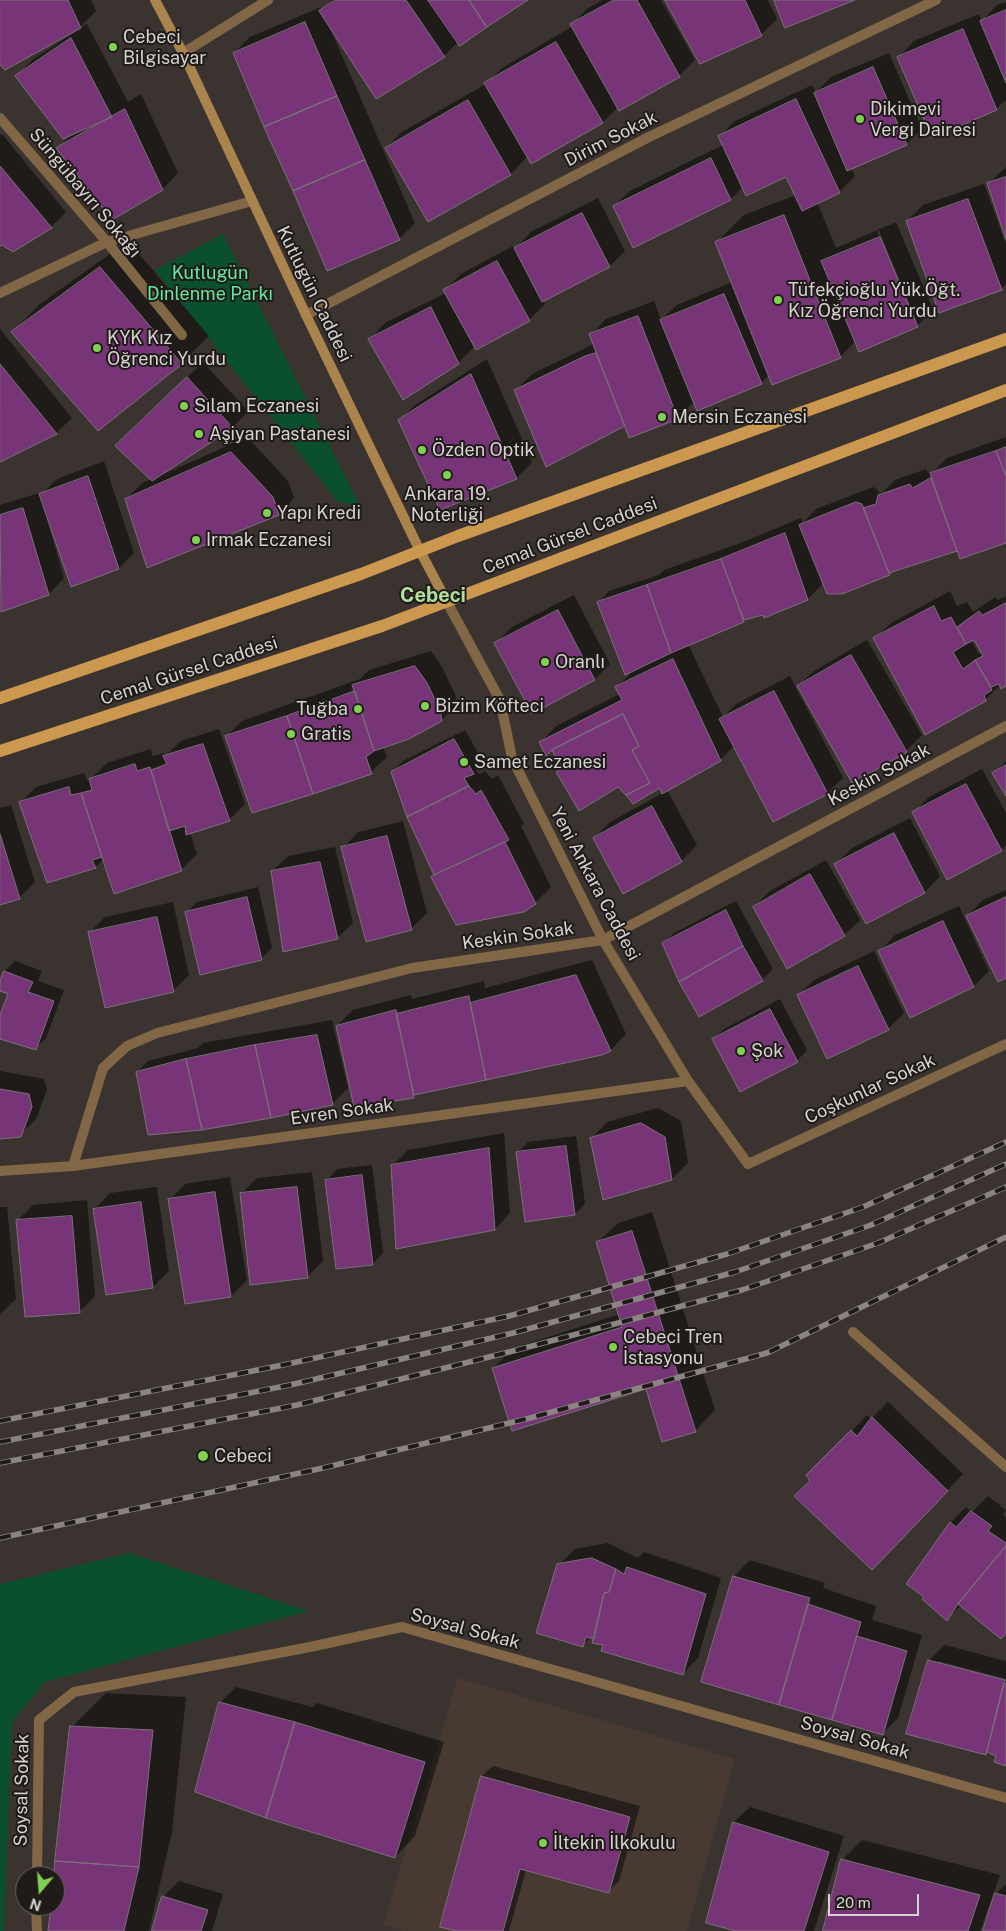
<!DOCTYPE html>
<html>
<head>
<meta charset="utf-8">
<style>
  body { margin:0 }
  #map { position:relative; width:1006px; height:1931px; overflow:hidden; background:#3b332f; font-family:"Public Sans",sans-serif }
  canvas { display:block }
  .north { position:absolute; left:15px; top:1866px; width:50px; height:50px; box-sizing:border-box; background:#1f1b19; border:1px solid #696462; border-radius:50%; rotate:198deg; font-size:14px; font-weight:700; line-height:20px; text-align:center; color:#d7d2cf }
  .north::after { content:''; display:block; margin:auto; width:18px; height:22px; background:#80d051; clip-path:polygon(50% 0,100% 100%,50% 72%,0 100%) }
  .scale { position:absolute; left:828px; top:1894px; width:91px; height:22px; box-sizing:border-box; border:2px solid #d7d2cf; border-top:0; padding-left:6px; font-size:15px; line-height:18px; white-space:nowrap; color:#d7d2cf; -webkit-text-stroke:4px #1f1b19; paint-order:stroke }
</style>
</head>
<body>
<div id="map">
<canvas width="1006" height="1931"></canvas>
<div class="north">N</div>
<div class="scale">20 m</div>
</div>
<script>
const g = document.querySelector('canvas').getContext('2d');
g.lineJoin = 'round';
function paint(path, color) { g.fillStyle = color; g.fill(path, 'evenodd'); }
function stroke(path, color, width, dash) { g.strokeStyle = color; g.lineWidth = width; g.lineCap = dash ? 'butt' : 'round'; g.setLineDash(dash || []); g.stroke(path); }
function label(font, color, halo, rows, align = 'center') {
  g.font = font + ' "Public Sans",sans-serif'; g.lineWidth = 4; g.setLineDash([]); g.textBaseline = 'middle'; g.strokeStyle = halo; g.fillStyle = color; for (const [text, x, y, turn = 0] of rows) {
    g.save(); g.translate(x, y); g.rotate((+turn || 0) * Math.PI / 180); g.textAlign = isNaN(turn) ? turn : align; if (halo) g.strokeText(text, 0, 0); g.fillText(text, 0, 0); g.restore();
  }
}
const built = new Path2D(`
  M458,1678L735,1759L687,1931H404L383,1925Z`);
const green = new Path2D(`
  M223,234L360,506L337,501L155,270Z
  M129,1553L309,1611L45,1682L12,1722L4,1931H0V1584Z`);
const shadow = new Path2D(`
  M0,0H91L96,11L79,28L87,24L128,102L141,94L178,173L163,189L112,219L58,148L71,135L17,76L32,60L75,32L74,30L0,63Z
  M332,0H525L458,42L444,56L376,97L331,28H330L415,223L399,239L234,53L250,37L321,7L322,10Z
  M603,0H661L695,60L679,76L618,107L603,122L532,163L528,156L511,174L428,221L386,148L402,132L486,84L502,68L573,26L572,24L588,8Z
  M667,0H768L777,19L761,35Z
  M1006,2V100L996,109L899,57L914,41L979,14L982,21L997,5Z
  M889,53L922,129L906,144L851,168L855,176L839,192L817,202L836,248L896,222L933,310L917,326L856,341L840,357L769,375L761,383L695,401L677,418L625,425L516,390L532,374L594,344L591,335L606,319L654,301L661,320L677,305L732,282L717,242L744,215L796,195L787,176L743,187L731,199L634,246L614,206L630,191L723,145L719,137L735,121L812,85L816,92L831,77ZM879,230L916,320H914L877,231Z
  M2,134L66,212L51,227L0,245V135Z
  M1006,167V236L988,184Z
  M984,184L1006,244V284L1001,289L907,221L923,205Z
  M598,198L625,251L610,266L543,300L545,304L529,320L475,346L458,363L370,339L385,323L446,293L445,290L461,274L513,246L515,249L531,232Z
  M128,241L209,336L181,363L12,332L40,304Z
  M0,329L72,418L56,433L0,461Z
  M487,359L532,462L517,478L440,509L399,421L415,405Z
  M203,362L248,411L233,427L163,472L164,474L247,437L288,481L294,498L279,514L126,499L142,483L152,479L117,446Z
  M1006,437V541L957,549L893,570L889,574L823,583L808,599L765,617L763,613L746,618L743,621L688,644L723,717L736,704L790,676L843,778L827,793L734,746L720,760L667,790L697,845L681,861L594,838L610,822L663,793L660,786H618L562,767L552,748L541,742L556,726L620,694L617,687L634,670L599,602L609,591L659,575L664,570L738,544L801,518L803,523L816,509L873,487L877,489L879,493L883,492L895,480L926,469L928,473L936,469L947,458Z
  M104,461L134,553L119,568L49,518L47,519L64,578L49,594L2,610L0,603V505L39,493L40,496L57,479Z
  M950,591L957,606L967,602L973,612L995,597L998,600L1006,596V685L1001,684L985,700L875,639L891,623ZM974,638L982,652L979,654L971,640Z
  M574,595L610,664L595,679L532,712L496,643L512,627Z
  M867,640L922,735L906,751L798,686L814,671Z
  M431,651L442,667L455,694L457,704L442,720L383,747L387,757L371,772L227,736L242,721L360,679L369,670Z
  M219,729L245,804L229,820L190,833L197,854L181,870L104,859L95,867L20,803L36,787L84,773L87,780L91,779L107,763L151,749L152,756L165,753L166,755L181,741Z
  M465,730L484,763L476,770L479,774L485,771L492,779L498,775L524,824L521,826L551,887L535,903L433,877L435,874L408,816L392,772L403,761Z
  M1006,761V793L994,773Z
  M982,769L1006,813V845L1002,850L948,878L913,813L929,797Z
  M11,805L35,882L19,898L0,904V808Z
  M910,818L940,876L925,892L867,922L836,864L852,848Z
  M403,821L427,913L411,929L343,848L358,832Z
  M335,847L353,923L337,938L272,871L288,856Z
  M826,860L860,920L844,935L754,907L770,891Z
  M258,887L272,948L261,959L186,913L197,902Z
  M1006,890V976L967,916L983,900Z
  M736,901L773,969L762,980L664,943L674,933Z
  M173,902L189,975L173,991L90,932L105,917Z
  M959,906L989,971L974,986L880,951L895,935Z
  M874,951L904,1013L888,1029L798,996L814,980Z
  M592,960L626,1034L611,1050L417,1093L414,1096L355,1106L337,1026L353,1010L411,995L412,999L484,981L485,988Z
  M15,961L42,971L38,981L64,990L46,1038L35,1048L0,1037V1018L10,994L0,989V984L5,971Z
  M780,999L807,1050L797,1061L713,1039L724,1029Z
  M332,1020L348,1088L332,1104L137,1072L148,1061L198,1048L203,1043Z
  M0,1071L44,1079L47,1090L36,1119L20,1135L0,1137Z
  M658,1108L681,1121L688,1163L672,1179L604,1198L592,1138L607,1122Z
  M504,1133L510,1213L495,1229L392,1166L408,1150Z
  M576,1136L585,1204L575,1214L517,1153L528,1142Z
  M372,1165L383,1253L373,1264L327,1180L337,1169Z
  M312,1172L323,1261L307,1277L241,1194L257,1178Z
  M230,1177L247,1280L231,1296L186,1303L170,1200L185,1184Z
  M157,1187L169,1271L153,1287L107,1293L95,1209L110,1193Z
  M87,1200L95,1296L80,1311L18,1220L33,1205Z
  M0,1207H7L16,1299L0,1314Z
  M652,1212L715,1410L695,1431L646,1388L493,1368L514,1348L620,1314L597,1243L618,1223Z
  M888,1402L963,1474L887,1553L808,1476L867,1415L871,1419Z
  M988,1496L1006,1510L1003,1515L1006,1517V1632L961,1605L947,1619L925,1597L908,1584L951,1522L966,1507L972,1512Z
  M608,1543L638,1558L644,1552L721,1578L698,1658L683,1674L604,1644L596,1638L591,1637L583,1645L559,1565L575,1549Z
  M750,1560L825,1583L823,1588L876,1606L872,1620L922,1635L898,1718L882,1734L702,1681L734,1576Z
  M945,1645L1006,1661V1679L938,1661V1663L1006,1681V1765L997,1755L988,1751L986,1753L929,1660Z
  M236,1687L312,1707L317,1703L444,1742L415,1836L395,1857L220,1703Z
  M106,1693L186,1697L172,1832L149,1931H49L52,1906H55L72,1727Z
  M493,1766L640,1806L619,1881L608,1892L526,1870L509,1931H461L442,1926L482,1776Z
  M750,1807L844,1836L814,1931H741L734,1822Z
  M862,1840L1000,1875L980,1931H824L842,1860Z
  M179,1881L223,1894L212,1931H154L163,1897Z
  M1006,1884V1931H985L996,1894Z`);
const building = new Path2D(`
  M0,0H68L81,28L5,70L0,65Z
  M335,0H406L445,57L376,99L319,11Z
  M428,0H469L487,27L460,46Z
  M469,0H528L487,27Z
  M614,0H637L680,77L619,111L570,24Z
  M665,0H745L762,36L700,64Z
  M774,0H855L785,28Z
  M1006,10V83L980,21Z
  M305,22L337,96L264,127L233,53Z
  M963,29L997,110L932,138L897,57Z
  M71,38L112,117L63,139L15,76Z
  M556,42L603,123L531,164L484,83Z
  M873,67L907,145L847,171L814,93Z
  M337,96L365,160L293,191L264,127Z
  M796,99L840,193L802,211L786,177L746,196L718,136Z
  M468,100L511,175L428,222L385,148Z
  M125,109L163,190L112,220L56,148Z
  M711,158L731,200L633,248L613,206Z
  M365,160L400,240L327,271L293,191Z
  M0,166L52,228L13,252L2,245L0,246Z
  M1006,177V240L987,183Z
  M968,199L1002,290L939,313L906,221Z
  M582,213L610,267L542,302L514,248Z
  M784,215L841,358L772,385L715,242Z
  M880,237L918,327L859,352L821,261Z
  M497,261L530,321L476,350L443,290Z
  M100,267L182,364L98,431L11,332Z
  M724,294L762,384L697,411L660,320Z
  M431,307L459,364L403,400L368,339Z
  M638,316L678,419L629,438L589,334Z
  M596,353L625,426L546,467L514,390L585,356Z
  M0,364L57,434L0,462Z
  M471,374L517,479L440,510L398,420Z
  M187,377L233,428L152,481L115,446Z
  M1006,447V476L996,451Z
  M996,451L1006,476V543L960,559L930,473Z
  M231,452L273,497L279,515L147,568L125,499Z
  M88,476L119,569L71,587L39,494Z
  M931,478L957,551L889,573L863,508L876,504L878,495L910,484L912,488Z
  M856,502L862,504L890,575L842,594H827L799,525Z
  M23,508L49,595L1,612L0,515Z
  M785,533L808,600L764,618L763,615L744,620L721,559Z
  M721,559L744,622L671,653L647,585Z
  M647,585L671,653L625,675L597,602Z
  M1006,603V686L1001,689L999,684L991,687L975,660L983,656L974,640L966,644L957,627L979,611L982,615Z
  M934,606L941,621L951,617L966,644L953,652L963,669L975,660L992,690L984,695L986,701L925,735L873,638Z
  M558,610L595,680L532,714L494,643Z
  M851,655L907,752L852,783L797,686Z
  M673,659L721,761L662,794L660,788L633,804L626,795L650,783L632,750L639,746L623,714L552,750L546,756L539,742L622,700L615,687Z
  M415,666L427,683L440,710L442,721L409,739L374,751L352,685Z
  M355,691L374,751L366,757L372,774L313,794L287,716Z
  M774,691L828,794L773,822L719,719Z
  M623,714L639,746L632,750L650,783L626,795L618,787L579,811L556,772L561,768L552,750Z
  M287,716L313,794L252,813L225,736Z
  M454,739L474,774L464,778L469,786L407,817L391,772Z
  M203,744L230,821L186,835L185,826L169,831L151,770L167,764L163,756Z
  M135,764L137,771L150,767L182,871L114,894L81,793L92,790L89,779Z
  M1006,765V796L992,773Z
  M966,784L1002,851L947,880L912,812Z
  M469,786L476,794L481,790L509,840L434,875L407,817Z
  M69,787L71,795L81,793L102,857L92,860L96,868L47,883L19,802Z
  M652,806L682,862L623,894L593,838Z
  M894,833L925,893L866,924L834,864Z
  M0,834L20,899L0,905Z
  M387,836L412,930L366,942L341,847Z
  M505,842L536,904L524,912L456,925L431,877Z
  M320,862L338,939L283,952L271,871Z
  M810,874L845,936L787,969L753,907Z
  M247,897L262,960L200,975L185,912Z
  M1006,897V978L998,982L966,916Z
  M726,910L743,946L679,982L662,943Z
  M157,917L174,992L105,1008L88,932Z
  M943,921L974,987L910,1018L878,951Z
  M743,946L763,981L699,1017L679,982Z
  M858,966L889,1030L827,1059L797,995Z
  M4,971L33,982L28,992L54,1001L36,1050L0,1039V1015L8,994L0,991V981Z
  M576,975L611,1051L602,1055L486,1080L470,1003Z
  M469,996L486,1080L414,1095L396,1014Z
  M770,1009L798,1062L740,1092L712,1039Z
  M396,1010L414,1098L354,1107L336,1026Z
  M317,1035L333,1105L271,1118L255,1045Z
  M255,1045L271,1118L202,1130L186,1059Z
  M186,1059L202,1130L148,1135L136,1072Z
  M0,1089L29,1094L32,1107L21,1137L0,1139Z
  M641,1123L665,1137L672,1180L603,1200L590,1138Z
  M566,1146L575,1215L525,1222L516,1152Z
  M489,1148L495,1230L396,1249L391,1165Z
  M362,1175L373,1265L336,1269L325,1180Z
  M297,1187L308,1278L250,1285L240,1193Z
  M215,1192L231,1297L185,1304L168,1199Z
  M141,1202L153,1288L106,1295L93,1209Z
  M72,1216L80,1313L25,1317L16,1220Z
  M632,1231L696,1432L662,1442L646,1389L512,1431L492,1368L622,1327L596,1242Z
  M872,1417L948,1491L872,1570L794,1496L810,1481L806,1475L851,1430L857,1436Z
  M971,1511L992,1526L988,1531L1006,1543V1546L958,1604L947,1621L922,1599L924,1597L906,1584L950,1522L956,1527Z
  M1006,1546V1633L1001,1639L958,1604Z
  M592,1558L616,1569L609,1592L604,1593L594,1639L586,1637L583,1647L536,1633L557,1564Z
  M627,1567L706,1594L683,1675L601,1651L603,1645L592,1643L604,1593L609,1592L616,1569L624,1574Z
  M733,1576L810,1598L779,1705L701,1682Z
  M808,1604L861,1622L832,1720L779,1705Z
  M857,1636L907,1651L883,1735L832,1720Z
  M928,1660L1005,1680L986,1755L906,1734Z
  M1004,1683L1006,1684V1766L994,1762L996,1756L987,1752Z
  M219,1702L295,1722L266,1818L195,1792Z
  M295,1722L425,1762L395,1858L266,1818Z
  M70,1726L153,1730L139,1867L55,1861Z
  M481,1776L630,1817L609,1893L520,1869L503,1931H457L440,1927Z
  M733,1822L829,1852L804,1931H736L706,1923Z
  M841,1859L980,1895L968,1931H823Z
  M55,1861L139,1867L124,1931H48L51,1906H55L54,1876Z
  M995,1893L1006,1896V1931H983Z
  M162,1896L208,1910L201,1931H152Z`);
const street = new Path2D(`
  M183,53L268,0
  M0,118L107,242L182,335
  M0,293L107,242L252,201
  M306,315L649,137L936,0
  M447,602L500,700L512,758L603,940L688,1081L748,1164L1006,1044
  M73,1166L103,1068L127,1046L157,1033L412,968L603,940L1006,726
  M0,1171L73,1166L688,1081
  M853,1332L1006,1467
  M37,1876L39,1720L74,1692L310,1647L402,1627L1006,1798
  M36,1906L37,1931`);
const secondary = new Path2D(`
  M155,0L183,53L306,315L420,551L447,602`);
const primary = new Path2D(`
  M0,698L361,574L458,536L1006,339
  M0,751L382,626L1006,390`);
const rail = new Path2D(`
  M0,1421L283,1365L509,1316L727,1254L863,1207L1006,1142
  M0,1442L290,1385L513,1333L735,1272L871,1225L1006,1164
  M0,1463L297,1405L517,1350L742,1290L878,1243L1006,1187
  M0,1538L323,1468L530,1418L767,1353L1006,1237`);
const markers = [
  [113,47,5,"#80d051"],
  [860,119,5,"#80d051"],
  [778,300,5,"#80d051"],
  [97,348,5,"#80d051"],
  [184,406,5,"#80d051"],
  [662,417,5,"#80d051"],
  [199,434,5,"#80d051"],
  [422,450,5,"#80d051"],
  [447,475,5,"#80d051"],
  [267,513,5,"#80d051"],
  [196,540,5,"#80d051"],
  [545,662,5,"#80d051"],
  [425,706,5,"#80d051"],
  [358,709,5,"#80d051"],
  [291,734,5,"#80d051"],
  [464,762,5,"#80d051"],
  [741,1051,5,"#80d051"],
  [613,1347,5,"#80d051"],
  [203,1456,6,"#80d051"],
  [543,1843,5,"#80d051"]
];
const poiNames = [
  ["Cebeci",123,37],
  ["Bilgisayar",123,58],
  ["Dikimevi",870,109],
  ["Vergi Dairesi",870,130],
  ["Tüfekçioğlu Yük.Öğt.",788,290],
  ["Kız Öğrenci Yurdu",788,311],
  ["KYK Kız",107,338],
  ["Öğrenci Yurdu",107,359],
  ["Sılam Eczanesi",194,406],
  ["Mersin Eczanesi",672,417],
  ["Aşiyan Pastanesi",209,434],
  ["Özden Optik",432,450],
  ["Ankara 19.",447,494,"center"],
  ["Noterliği",447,515,"center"],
  ["Yapı Kredi",277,513],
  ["Irmak Eczanesi",206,540],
  ["Oranlı",555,662],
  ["Bizim Köfteci",435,706],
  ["Tuğba",348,709,"right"],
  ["Gratis",301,734],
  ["Samet Eczanesi",474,762],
  ["Şok",751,1051],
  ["Cebeci Tren",623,1337],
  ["İstasyonu",623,1358],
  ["Cebeci",214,1456],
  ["İltekin İlkokulu",553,1843]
];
const streetNames = [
  ["Dirim Sokak",611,139,-27],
  ["Süngübayırı Sokağı",85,193,50],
  ["Kutlugün Caddesi",314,294,64],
  ["Cemal Gürsel Caddesi",570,536,-21],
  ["Cemal Gürsel Caddesi",189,671,-18],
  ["Keskin Sokak",879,775,-28],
  ["Yeni Ankara Caddesi",595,884,62],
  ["Keskin Sokak",518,936,-8],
  ["Coşkunlar Sokak",870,1089,-25],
  ["Evren Sokak",342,1112,-8],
  ["Soysal Sokak",465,1629,15],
  ["Soysal Sokak",855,1738,16],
  ["Soysal Sokak",22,1790,-89]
];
const parkNames = [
  ["Kutlugün",210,273],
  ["Dinlenme Parkı",210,294]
];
const quarterNames = [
  ["Cebeci",433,596]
];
paint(built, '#483a33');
paint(green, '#0b502e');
paint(shadow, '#0007');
paint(building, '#773578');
stroke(building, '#797279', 1);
stroke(street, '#816746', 10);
stroke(secondary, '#ab834c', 10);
stroke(primary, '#cc9850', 12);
stroke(rail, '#8b8481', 5.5);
stroke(rail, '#1f1b19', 4, [11]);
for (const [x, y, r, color] of markers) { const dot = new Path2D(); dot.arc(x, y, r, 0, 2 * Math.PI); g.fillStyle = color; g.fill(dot); stroke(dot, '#1f1b19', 2); }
label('18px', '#d7d2cf', '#1f1b19', poiNames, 'left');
label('18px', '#d7d2cf', '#1f1b19', streetNames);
label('18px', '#65e89d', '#1f1b19', parkNames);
label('bold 20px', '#b3df9d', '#1f1b19', quarterNames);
</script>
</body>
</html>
